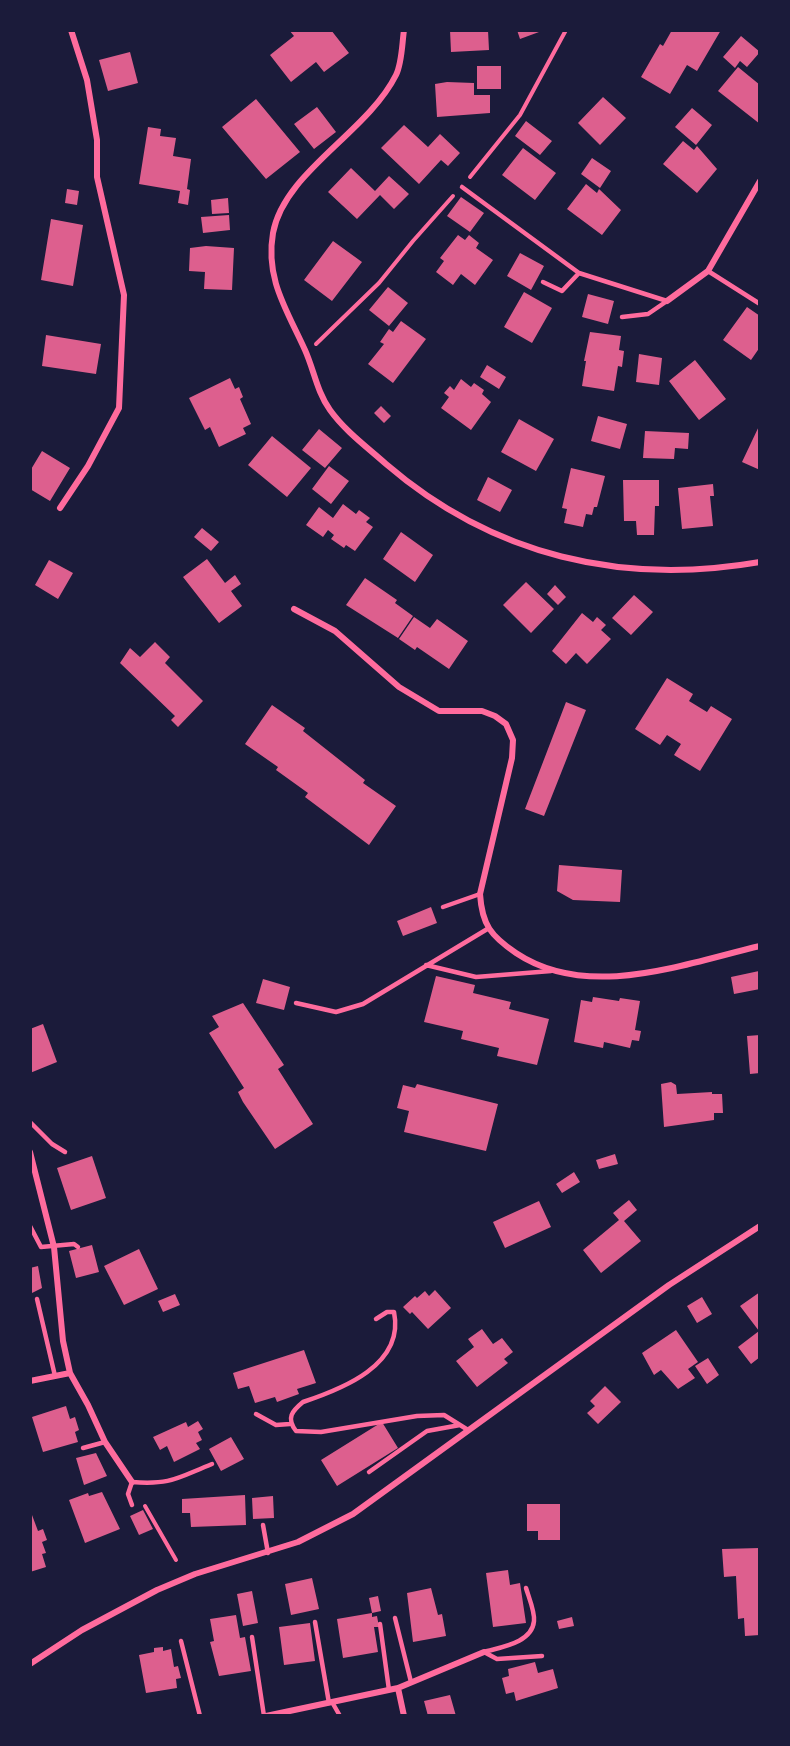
<!DOCTYPE html>
<html>
<head>
<meta charset="utf-8">
<style>
  body { margin:0 }
  #map { position:relative; width:790px; height:1746px; overflow:hidden; background:#1b1b3a; font-family:Manrope,sans-serif }
  canvas { display:block }
  .frame { position:absolute; inset:0; border:32px solid #1b1b3a; pointer-events:none }
</style>
</head>
<body>
<div id="map">
<canvas width="790" height="1746"></canvas>
<div class="frame"></div>
</div>
<script>
const g = document.querySelector('canvas').getContext('2d');
g.lineJoin = 'round';
function paint(path, color) { g.fillStyle = color; g.fill(path, 'evenodd'); }
function stroke(path, color, width, dash) { g.strokeStyle = color; g.lineWidth = width; g.lineCap = dash ? 'butt' : 'round'; g.setLineDash(dash || []); g.stroke(path); }
const building = new Path2D(`
  M289,30H331L349,53L324,72L316,62L291,82L270,55L294,36Z
  M450,30H488L489,50L451,52Z
  M517,30H539V32L520,39Z
  M672,30H721L697,71L687,65L670,94L641,77L660,44L663,46Z
  M741,36L760,52L747,67L740,61L735,68L723,57Z
  M130,52L138,83L108,91L99,60Z
  M477,66H501V89H477Z
  M738,67L760,85V124L718,91Z
  M447,82L474,83V95H490V113L437,117L435,84Z
  M603,97L626,118L600,145L578,123Z
  M256,99L300,152L266,179L222,127Z
  M317,107L336,132L314,149L294,124Z
  M692,108L712,125L696,145L675,127Z
  M526,121L552,141L540,155L515,136Z
  M404,125L428,147L440,134L460,153L448,166L441,160L419,184L381,148Z
  M148,127L161,129L160,136L176,138L173,156L191,159L187,189L190,190L188,205L178,203L180,191L139,184Z
  M683,141L694,150L697,146L717,169L697,193L663,164Z
  M523,148L556,173L535,200L502,175Z
  M592,158L611,171L600,188L581,174Z
  M351,168L375,191L389,176L409,194L394,209L380,195L357,219L328,192Z
  M586,184L597,193L599,189L621,210L602,235L567,209Z
  M67,189L79,191L77,205L65,203Z
  M461,197L484,213L470,232L447,216Z
  M228,198L229,213L212,214L211,200Z
  M229,215L230,230L203,233L201,217Z
  M51,219L83,225L73,286L41,280Z
  M458,235L465,240L469,235L479,243L476,248L493,260L475,285L461,274L453,285L436,272L444,261L440,258Z
  M333,241L362,262L332,301L304,280Z
  M206,246L234,248L232,290L204,289L205,272L189,271L190,248Z
  M520,253L544,266L531,290L507,276Z
  M388,287L408,303L389,326L369,310Z
  M524,292L552,308L532,343L504,327Z
  M588,294L614,301L608,324L582,317Z
  M747,307L760,316V347L751,360L723,340Z
  M401,321L426,339L393,383L368,364L384,344L380,342L389,329L393,332Z
  M590,332L621,336L619,350L624,351L622,367L618,366L614,391L582,386L586,361H584Z
  M46,335L101,344L96,374L42,366Z
  M639,354L662,358L659,385L636,382Z
  M695,360L726,399L699,420L669,381Z
  M487,365L506,377L499,389L480,377Z
  M230,378L235,389L239,387L243,397L240,399L251,424L243,428L246,434L219,447L210,427L205,430L189,398Z
  M461,379L471,387L474,383L484,390L482,394L491,402L471,430L441,408L449,397L444,393L450,386L454,390Z
  M381,406L391,416L384,423L374,413Z
  M598,416L627,424L620,449L591,441Z
  M519,419L554,439L536,471L501,452Z
  M760,424V470L742,462Z
  M319,429L342,448L325,468L302,450Z
  M645,431L689,433L688,449L675,448L674,459L643,458Z
  M272,436L311,468L287,497L248,465Z
  M42,451L70,468L50,501L30,489V471Z
  M329,466L349,481L331,504L312,489Z
  M571,468L605,476L597,507H594L592,515L586,514L583,527L564,523L567,509L562,508Z
  M488,477L512,490L500,512L477,500Z
  M623,480H659V506H655L654,535H637L636,521H624Z
  M713,484L714,496H710L713,526L682,529L678,488Z
  M343,504L356,514L359,510L370,518L366,522L373,527L355,551L346,545L344,548L331,539L334,535L328,530L323,537L306,525L319,507L333,518Z
  M202,528L219,542L211,551L194,537Z
  M401,532L433,555L415,582L383,559Z
  M207,559L225,583L235,575L241,584L231,591L242,606L219,623L183,577Z
  M49,560L73,573L58,599L35,585Z
  M365,578L397,600L395,603L413,616L398,638L346,605Z
  M526,582L554,609L531,633L503,605Z
  M555,585L566,597L558,605L547,594Z
  M634,595L653,612L631,635L612,618Z
  M582,613L593,622L597,617L606,625L601,630L611,639L587,664L576,653L566,664L552,651Z
  M414,617L430,628L437,619L468,641L449,669L417,647L415,650L399,639Z
  M155,642L170,657L165,663L203,701L178,727L171,720L175,716L120,663L130,648L140,657Z
  M667,678L693,694L689,701L707,712L711,706L732,719L700,771L674,755L681,744L667,735L660,745L635,729Z
  M566,702L586,710L544,816L525,809Z
  M272,705L305,728L303,731L365,780L363,783L396,806L369,845L305,797L308,793L276,770L278,767L245,744Z
  M559,865L622,870L620,902L573,900L557,891Z
  M431,907L437,923L403,936L397,921Z
  M759,971L760,989L734,994L731,977Z
  M436,976L475,985L473,993L511,1002L509,1009L549,1019L537,1065L497,1056L499,1048L461,1039L463,1031L424,1022Z
  M263,979L290,987L284,1010L256,1003Z
  M593,997L619,1001L620,998L640,1001L635,1030L641,1031L639,1041L632,1040L630,1048L604,1042L603,1048L574,1042L581,1000L592,1002Z
  M243,1003L284,1065L278,1069L313,1124L275,1149L243,1102L238,1092L244,1088L209,1033L219,1027L212,1016Z
  M43,1024L57,1062L30,1073V1029Z
  M760,1035V1073L750,1074L747,1036Z
  M671,1082L676,1085L677,1094L712,1092V1094H722L723,1113H714V1120L664,1127L661,1084Z
  M417,1084L498,1104L486,1151L404,1132L409,1111L397,1108L403,1085L415,1088Z
  M615,1154L618,1164L599,1169L596,1160Z
  M92,1156L106,1198L71,1210L57,1168Z
  M574,1172L580,1182L562,1193L556,1184Z
  M629,1200L637,1210L624,1221L641,1241L601,1273L583,1250L619,1220L613,1213Z
  M539,1201L551,1227L505,1248L493,1222Z
  M92,1245L99,1272L76,1278L69,1251Z
  M139,1249L158,1289L124,1305L104,1266Z
  M38,1266L42,1288L30,1294V1268Z
  M435,1290L451,1308L428,1329L412,1312L410,1314L403,1307L415,1296L417,1298L425,1291L429,1296Z
  M760,1292V1357L751,1364L738,1347L759,1331L740,1306Z
  M175,1294L180,1305L163,1312L158,1301Z
  M702,1297L712,1314L697,1323L687,1306Z
  M482,1329L493,1344L502,1338L513,1352L504,1359L508,1363L477,1387L456,1361L474,1347L468,1339Z
  M676,1330L698,1362L688,1369L695,1378L678,1389L661,1370L654,1375L642,1353Z
  M304,1350L316,1383L297,1389L299,1394L277,1402L275,1397L255,1403L249,1386L238,1389L233,1373Z
  M708,1358L719,1375L707,1384L695,1366Z
  M605,1386L621,1402L598,1424L587,1413L595,1406L590,1401Z
  M66,1406L70,1419L75,1417L79,1430L75,1432L78,1442L43,1452L32,1417Z
  M198,1421L203,1429L198,1432L202,1440L196,1443L200,1449L174,1462L167,1446L160,1450L153,1437L186,1422L188,1427Z
  M382,1422L398,1448L337,1486L321,1460Z
  M231,1437L244,1459L221,1471L209,1449Z
  M96,1453L107,1476L84,1485L76,1458Z
  M102,1492L120,1529L85,1543L69,1500L88,1493L89,1496Z
  M245,1495L246,1525L191,1527L190,1513H182V1499Z
  M273,1496L274,1518L253,1519L252,1498Z
  M527,1504H560V1540H538V1531H527Z
  M143,1510L153,1529L139,1535L130,1516Z
  M30,1515H32L38,1531L43,1529L47,1540L42,1542L46,1553L42,1554L46,1567L30,1572Z
  M760,1548V1635L745,1636L744,1618L738,1619L736,1576L724,1577L722,1549Z
  M508,1570L510,1585L520,1583L526,1623L493,1627L486,1573Z
  M312,1578L319,1609L291,1615L285,1584Z
  M431,1588L438,1615L442,1614L446,1636L413,1642L407,1593Z
  M252,1591L258,1623L243,1626L237,1594Z
  M378,1596L381,1611L372,1613L369,1598Z
  M372,1613V1617L377,1616L379,1627H374L378,1652L343,1658L337,1619Z
  M236,1615L240,1638L245,1637L251,1671L219,1676L210,1642L214,1641L210,1619Z
  M572,1617L574,1626L559,1629L557,1621Z
  M310,1623L315,1661L284,1665L279,1627Z
  M163,1647V1651L171,1649L174,1667L178,1666L181,1678L176,1679L177,1688L146,1693L139,1655L154,1652V1648Z
  M535,1662L538,1673L553,1669L558,1688L516,1701L514,1692L506,1694L502,1678L509,1676L508,1669Z
  M450,1695L456,1716H428L424,1701Z`);
const path = new Path2D(`
  M470,177L520,115L566,30
  M316,344L379,283L413,241L453,196
  M145,1506L176,1560`);
const service = new Path2D(`
  M462,187L579,273L667,301
  M708,271L760,304
  M543,282L562,291L579,273
  M622,317L648,314L667,301
  M443,907L480,894
  M426,965L476,977L551,971
  M296,1003L336,1012L363,1004L489,928
  M30,1122L52,1144L65,1152
  M30,1226L41,1247L74,1244L78,1247
  M37,1299L55,1376
  M376,1319L387,1312H394C405,1365 342,1389 303,1402C292,1411 286,1418 296,1431L321,1432L417,1416L444,1415L468,1430
  M256,1414L276,1425L290,1424
  M83,1448L105,1442
  M369,1472L427,1431L460,1425
  M132,1505L128,1494L132,1482C171,1485 177,1478 212,1464
  M263,1525L268,1553
  M395,1618L411,1682
  M315,1622L329,1703
  M380,1624L389,1690
  M252,1637L264,1716
  M181,1641L200,1716
  M484,1652C501,1647 532,1643 534,1621C535,1612 529,1598 526,1588
  M484,1652L497,1659L542,1656
  M332,1702L340,1716`);
const minor = new Path2D(`
  M404,30C402,44 402,63 396,75C367,133 284,172 273,233C265,279 287,310 305,350C314,370 317,392 330,410C345,431 367,447 386,464C493,556 622,586 760,562
  M667,301L708,271L760,181
  M60,508L88,466L119,408L124,295L97,177V140L87,80L71,30
  M294,609L335,631L399,687L439,711H482L495,716L506,724L513,740L512,758L480,894C482,925 491,936 516,953C588,1001 683,964 760,946
  M30,1152L54,1247L63,1341L70,1373L88,1405L105,1442L132,1482
  M30,1381L70,1373
  M30,1664L82,1630L157,1590L195,1574L298,1542L353,1514L669,1285L760,1226
  M398,1688L404,1716
  M266,1716L398,1688L484,1652`);
paint(building, '#dd5f8e');
stroke(path, '#ff6b9d', 4);
stroke(service, '#ff6b9d', 4.5);
stroke(minor, '#ff6b9d', 6);
</script>
</body>
</html>
